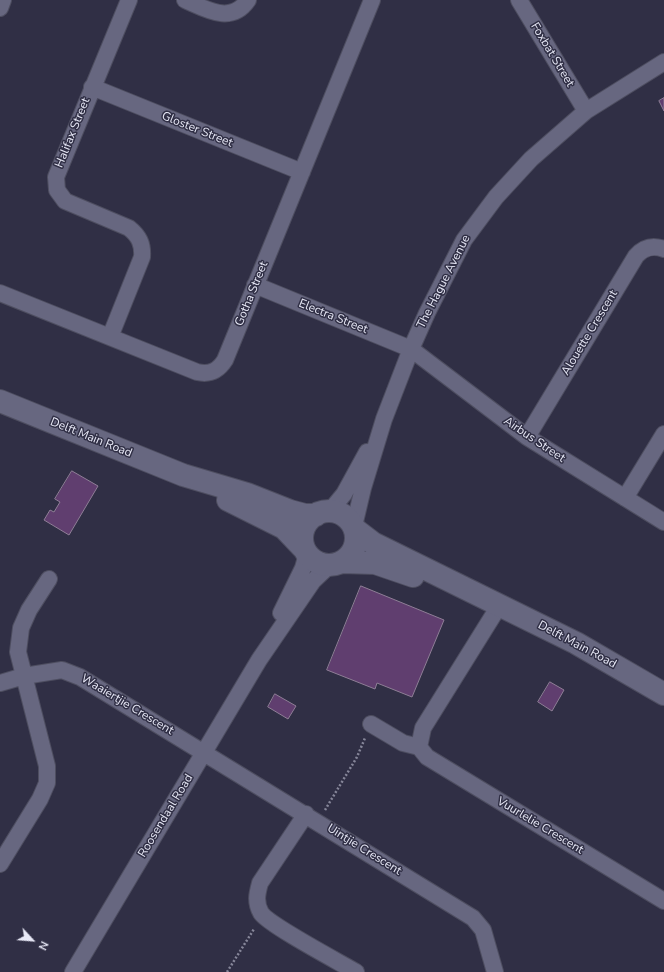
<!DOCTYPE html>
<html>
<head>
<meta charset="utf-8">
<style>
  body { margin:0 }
  #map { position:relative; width:664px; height:972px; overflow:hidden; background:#302f45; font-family:"Nunito Sans",sans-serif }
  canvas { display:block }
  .north { position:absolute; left:12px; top:920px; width:40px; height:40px; -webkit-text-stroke:3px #302f45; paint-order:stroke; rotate:116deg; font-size:11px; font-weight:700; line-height:16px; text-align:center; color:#e8e9f7 }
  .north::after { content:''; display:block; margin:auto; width:14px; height:18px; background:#e8e9f7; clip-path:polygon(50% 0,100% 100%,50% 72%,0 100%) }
</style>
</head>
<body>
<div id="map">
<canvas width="664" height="972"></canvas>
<div class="north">N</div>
</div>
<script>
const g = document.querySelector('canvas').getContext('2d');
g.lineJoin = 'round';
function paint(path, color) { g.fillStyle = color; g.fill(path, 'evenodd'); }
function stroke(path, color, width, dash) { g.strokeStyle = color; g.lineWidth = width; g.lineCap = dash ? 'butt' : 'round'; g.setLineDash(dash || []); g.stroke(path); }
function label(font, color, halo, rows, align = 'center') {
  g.font = font + ' "Nunito Sans",sans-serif'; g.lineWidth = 3; g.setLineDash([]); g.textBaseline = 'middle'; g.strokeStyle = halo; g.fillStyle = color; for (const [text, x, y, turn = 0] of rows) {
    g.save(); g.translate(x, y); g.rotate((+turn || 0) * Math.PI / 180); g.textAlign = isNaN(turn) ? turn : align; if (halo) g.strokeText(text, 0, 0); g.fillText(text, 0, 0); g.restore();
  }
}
const building = new Path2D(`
  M664,98V111L659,101Z
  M72,471L98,486L69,535L44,520L50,510L54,512L60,502L55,499Z
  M361,586L444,620L412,697L377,683L375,689L327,670Z
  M550,682L564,690L552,711L538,702Z
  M275,694L296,706L288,719L268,707Z`);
const path = new Path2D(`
  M325,810L357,757L365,738
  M227,972L254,929`);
const street = new Path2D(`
  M185,0C206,9 231,25 248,0
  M519,0L586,111
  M0,8L3,0
  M92,87L302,172
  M255,285L411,349L527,437L664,522
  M0,293L197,372C210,375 218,371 225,360L372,0
  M110,337L142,257C143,244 139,236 129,228L65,201L57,190L56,177L129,0
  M527,437L636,256C644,247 653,245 664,249
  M625,498L664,434
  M330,511L344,494L367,452
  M354,526L363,488L384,419L411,349L427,313L464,240L496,197L531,159L586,111L664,62
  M281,613L303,568L307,554
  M0,683L24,676L62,670L80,677L473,918L483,930L495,972
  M371,724L403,743L419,747L427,757L664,901
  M419,747L423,728L499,606
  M306,814L260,883C257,894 255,902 261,913C269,925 339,962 356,972
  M0,864L40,799L47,783V766L18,652L21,628L29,610L49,579
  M73,972L259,660L313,581L330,565`);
const secondary = new Path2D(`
  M0,401L183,475L247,494L290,511L305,515H316
  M228,500L284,528L304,549
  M302 538a27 27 0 1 1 54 0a27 27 0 1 1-54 0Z
  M356,530L373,543L576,643L664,694
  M342,562L375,563L413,576`);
const streetNames = [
  ["Foxbat Street",552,55,59],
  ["Gloster Street",197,130,22],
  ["Halifax Street",73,133,-68],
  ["The Hague Avenue",444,282,-63],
  ["Gotha Street",252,294,-68],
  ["Electra Street",333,317,22],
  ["Alouette Crescent",590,333,-59],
  ["Delft Main Road",91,438,22],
  ["Airbus Street",534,440,34],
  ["Delft Main Road",577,645,28],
  ["Waaiertjie Crescent",127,705,31],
  ["Roosendaal Road",166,816,-59],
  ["Vuurlelie Crescent",540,826,31],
  ["Uintjie Crescent",364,850,32]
];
paint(building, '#603e6f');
stroke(building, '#8e7e96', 1);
stroke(street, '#4e4e60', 18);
stroke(secondary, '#4e4e60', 24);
stroke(path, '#868699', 2.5, [2, 2]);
stroke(street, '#676780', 16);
stroke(secondary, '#676780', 22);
label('12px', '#e8e9f7', '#302f45', streetNames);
</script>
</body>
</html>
